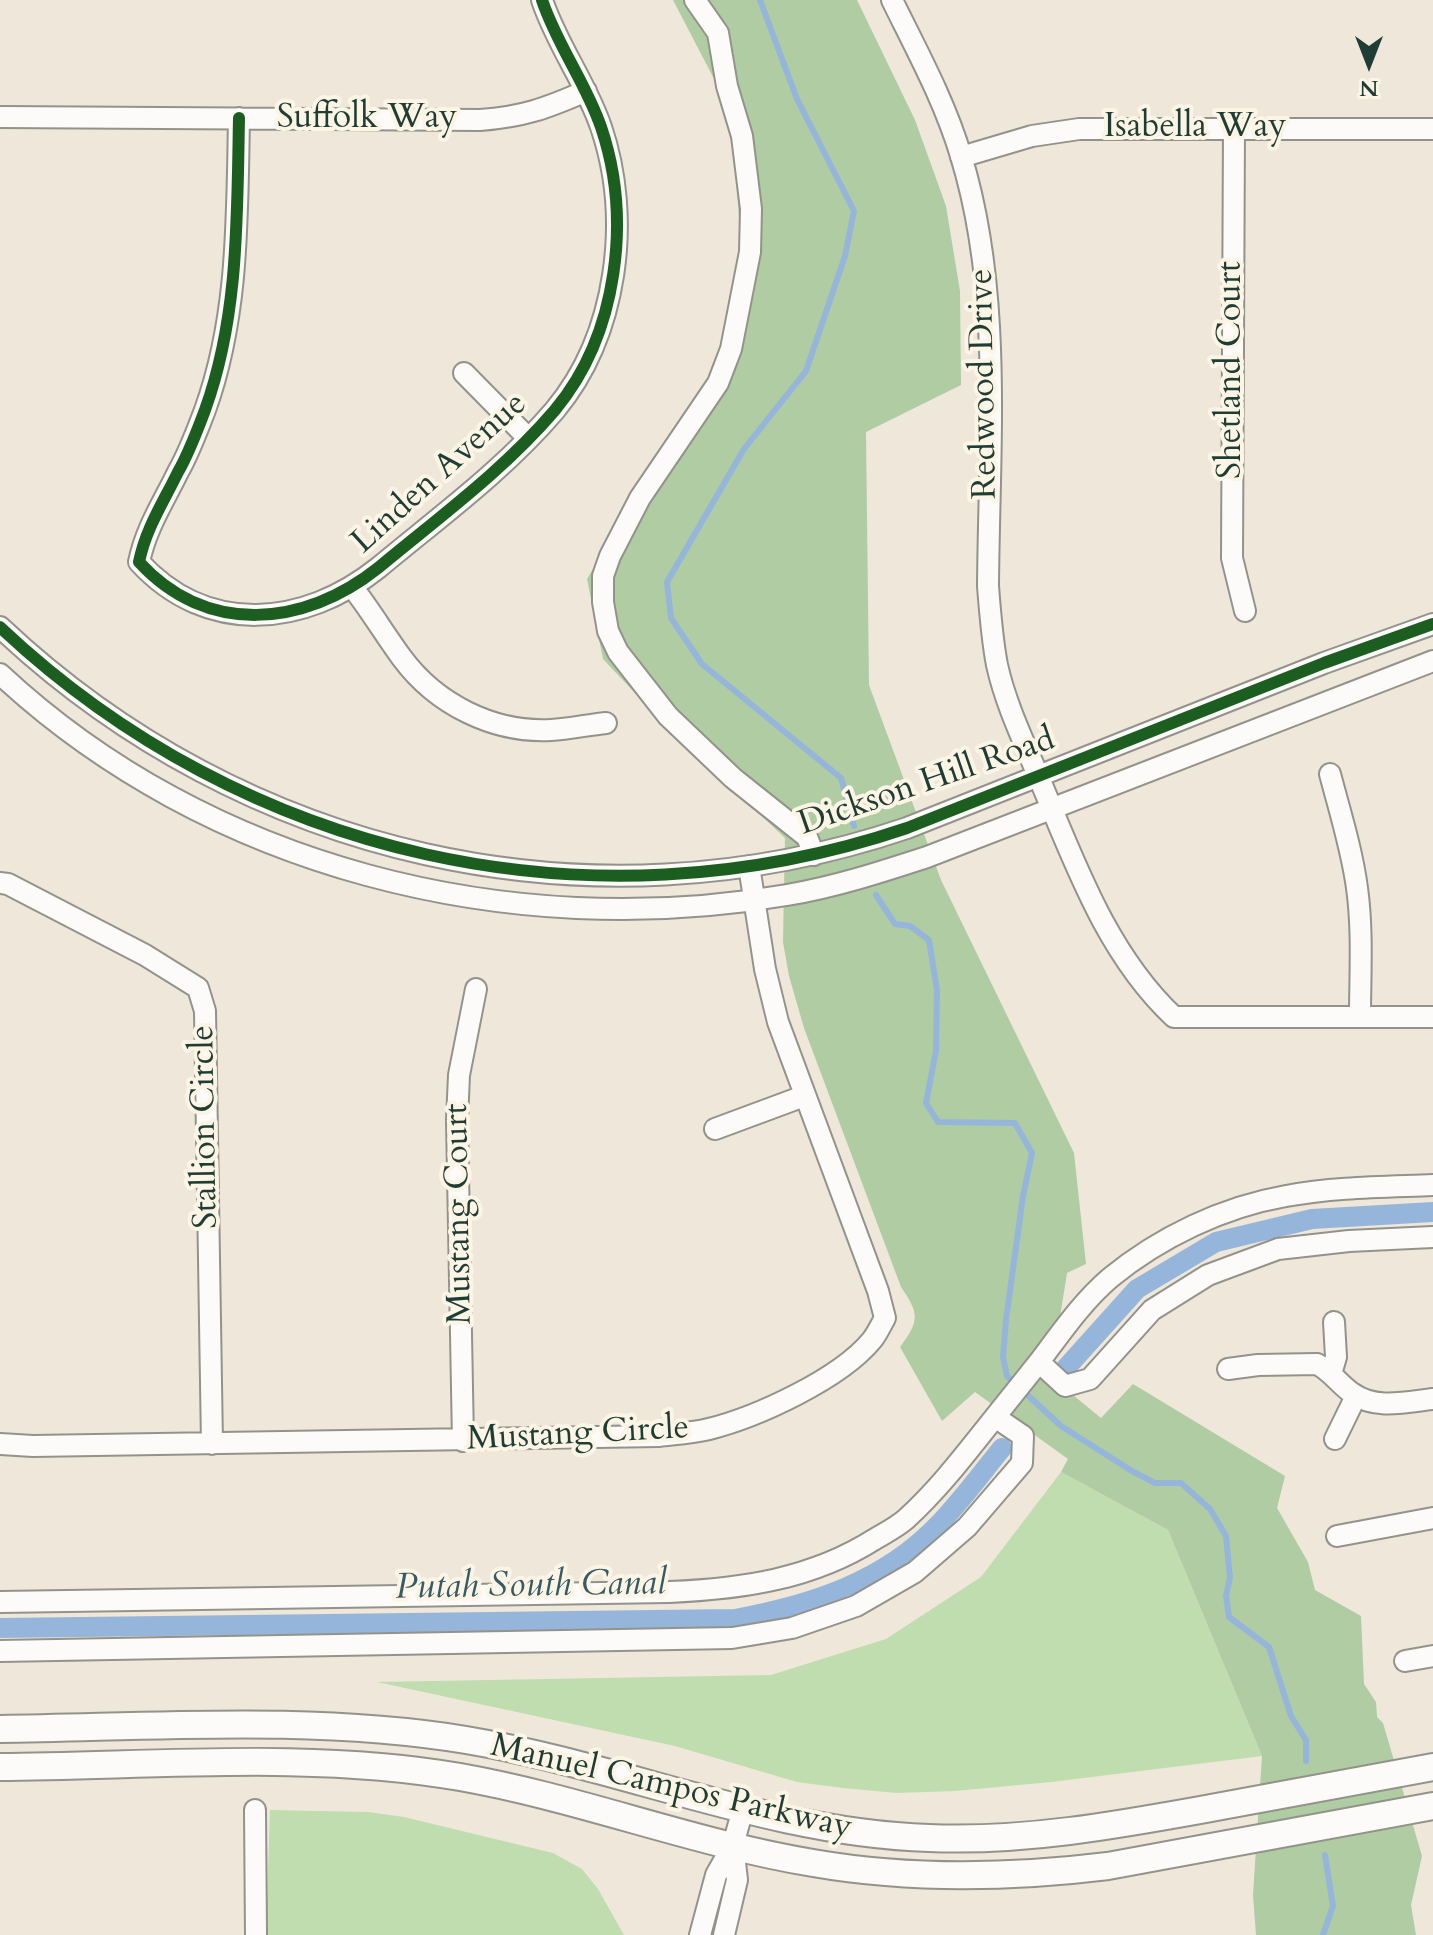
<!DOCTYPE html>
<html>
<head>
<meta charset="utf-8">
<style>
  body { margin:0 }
  #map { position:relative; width:1433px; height:1935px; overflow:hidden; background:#efe7d9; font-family:Cardo,serif }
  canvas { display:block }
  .north { position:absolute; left:1329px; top:24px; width:80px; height:80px; -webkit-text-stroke:6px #fcf5e5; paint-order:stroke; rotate:180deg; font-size:22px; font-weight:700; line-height:32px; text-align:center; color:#1f3d34 }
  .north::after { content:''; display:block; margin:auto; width:28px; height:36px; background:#1f3d34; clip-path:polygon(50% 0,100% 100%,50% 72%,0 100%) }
</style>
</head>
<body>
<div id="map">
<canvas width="1433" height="1935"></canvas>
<div class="north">N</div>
</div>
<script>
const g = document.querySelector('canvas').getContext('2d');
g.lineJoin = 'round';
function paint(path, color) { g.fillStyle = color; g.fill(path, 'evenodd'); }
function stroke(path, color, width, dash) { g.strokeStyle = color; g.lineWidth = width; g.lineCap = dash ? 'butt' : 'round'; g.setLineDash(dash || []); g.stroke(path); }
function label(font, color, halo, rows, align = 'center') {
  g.font = font + ' Cardo,serif'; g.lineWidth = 8; g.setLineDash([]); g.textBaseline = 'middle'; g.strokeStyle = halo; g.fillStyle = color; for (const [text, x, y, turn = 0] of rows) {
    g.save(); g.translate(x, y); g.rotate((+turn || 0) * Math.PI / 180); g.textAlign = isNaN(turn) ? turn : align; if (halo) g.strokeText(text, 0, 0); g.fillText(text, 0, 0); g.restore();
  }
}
const green = new Path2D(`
  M1061,1472L1168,1530L1262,1756L1051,1782L955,1791L897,1793L843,1788L797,1782L675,1746L377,1682L771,1675L886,1639L981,1577Z
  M270,1810L368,1812L404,1817L553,1853L582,1869L598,1889L624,1935H266Z`);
const forest = new Path2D(`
  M673,0H857L915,120L946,206L960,291L961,385L866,432L869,685L941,880L1074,1153L1086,1264L1067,1273L1060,1317L1029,1359L1101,1418L1133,1384L1285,1476L1277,1508L1308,1562L1315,1590L1361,1616L1364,1684L1376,1702L1377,1717L1383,1723L1422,1856L1411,1905L1416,1935H1256L1253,1895L1262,1756L1168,1530L1061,1472L1068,1459L975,1392L942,1421L900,1347C920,1321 919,1313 901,1287L804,1028L789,976L783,942L785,838L665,725L603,659L587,579L718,368L735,304L740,232L735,164L724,98Z`);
const stream = new Path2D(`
  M760,0L797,99L854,211L845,256L806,371L744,449L667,582L671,618L702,664L841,778L854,826
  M876,895L895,924L910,926L929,940L937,990L936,1051L926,1103L938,1122L1015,1123L1032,1153L1023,1196L1006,1320L1003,1357L1007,1376L1061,1426L1132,1471L1155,1483H1181L1210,1509L1226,1536L1230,1578L1226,1596L1229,1617L1269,1647L1291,1716L1306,1740V1761
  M1323,1935L1333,1906L1325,1855`);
const canal = new Path2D(`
  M1066,1368L1137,1289L1216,1242L1312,1219L1433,1212
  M0,1628L735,1619C811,1605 884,1582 939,1524C961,1501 981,1474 1002,1448`);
const minor = new Path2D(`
  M695,0L718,33L727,86L742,136L751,209L750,252L731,349L718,383L640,498L610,556L603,576V602L608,631L618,652L668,716L733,778L807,837L814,855
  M892,0C917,51 945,102 961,156C1003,293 989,444 988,586C990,612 992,639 997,665C1006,706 1026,746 1042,785C1076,866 1108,955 1174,1017H1433
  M0,117L480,120C523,117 547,108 586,91
  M239,118C237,216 239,316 205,410C197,431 189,453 178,472C163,503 146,528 139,562C207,636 304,627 378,568C438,518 504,470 555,410C618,334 632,218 601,127C586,83 557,45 542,0
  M1234,128L1232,558L1245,611
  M961,157L1032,136L1079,129H1433
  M464,373L528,438
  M353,588C371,611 385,635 402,658C436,704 493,733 551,730C569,729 587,725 606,723
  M0,627C244,857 589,936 907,828L1324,663L1433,624
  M0,674C208,868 510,943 787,895C835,887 881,872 927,857L1433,661
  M1330,774C1340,812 1352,850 1357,888C1363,931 1360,975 1360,1017
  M0,883L8,884L145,955L198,988L205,1011L212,1444
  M715,1129L804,1096
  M1039,1362C1061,1333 1082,1302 1110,1278C1160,1237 1223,1207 1286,1196C1334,1187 1384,1187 1433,1185
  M1228,1369L1258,1365L1317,1364C1331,1371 1339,1384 1352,1393C1375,1410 1406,1402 1433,1399
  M1331,1374L1336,1357L1334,1322
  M1335,1439L1356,1396
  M463,1441L457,1120L459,1075L476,989
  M0,1444L33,1446L659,1436C676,1434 693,1433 709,1429C757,1417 840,1379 872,1340C877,1334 881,1325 885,1318L878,1291L778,1022L765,969L749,866
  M1337,1536L1433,1518
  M0,1602L669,1592C742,1589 812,1579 875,1539C885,1533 897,1527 906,1519C940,1488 967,1452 995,1417
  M0,1651L732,1638L792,1628L856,1606L915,1572L967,1527L1022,1463L1023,1436L995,1417L1039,1362L1065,1386L1090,1379L1152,1310L1208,1275L1278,1249L1349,1241L1433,1237
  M1405,1661L1433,1656
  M255,1810L256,1935
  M700,1935L716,1875L733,1845L743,1809
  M724,1935L737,1880L733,1845`);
const major = new Path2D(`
  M0,1729C155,1727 313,1715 466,1740C622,1766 769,1833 929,1838C1024,1842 1117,1825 1211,1808C1285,1794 1359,1780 1433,1767
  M0,1767C150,1766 312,1751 460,1777C579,1798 693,1843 813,1863C911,1880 1010,1878 1108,1866L1433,1806`);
const cycleway = new Path2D(`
  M239,118C237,216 239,316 205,410C197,431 189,453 178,472C163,503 146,528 139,562C207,636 304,627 378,568C438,518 504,470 555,410C618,334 632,218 601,127C586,83 557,45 542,0
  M0,627C244,857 589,936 907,828L1324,663L1433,624`);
const streetNames = [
  ["Suffolk Way",367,119],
  ["Isabella Way",1195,128],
  ["Shetland Court",1232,370,-90],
  ["Redwood Drive",985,384,-91],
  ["Linden Avenue",440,474,-42],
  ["Dickson Hill Road",927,783,-19],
  ["Stallion Circle",206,1127,-91],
  ["Mustang Court",460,1214,-91],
  ["Mustang Circle",578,1435,-3],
  ["Manuel Campos Parkway",671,1788,13]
];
const waterNames = [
  ["Putah South Canal",531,1587,-1]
];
paint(green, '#bfddae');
paint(forest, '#afcca3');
stroke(stream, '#95b6da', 6);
stroke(canal, '#95b6da', 20);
stroke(minor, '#93938b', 24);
stroke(major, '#93938b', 30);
stroke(minor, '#fdfbf9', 20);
stroke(major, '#fdfbf9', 26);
stroke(cycleway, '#1b5e20', 12);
label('34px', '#1f3d34', '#fcf5e5', streetNames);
label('italic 36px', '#375b66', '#fcf5e5', waterNames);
</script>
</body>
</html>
